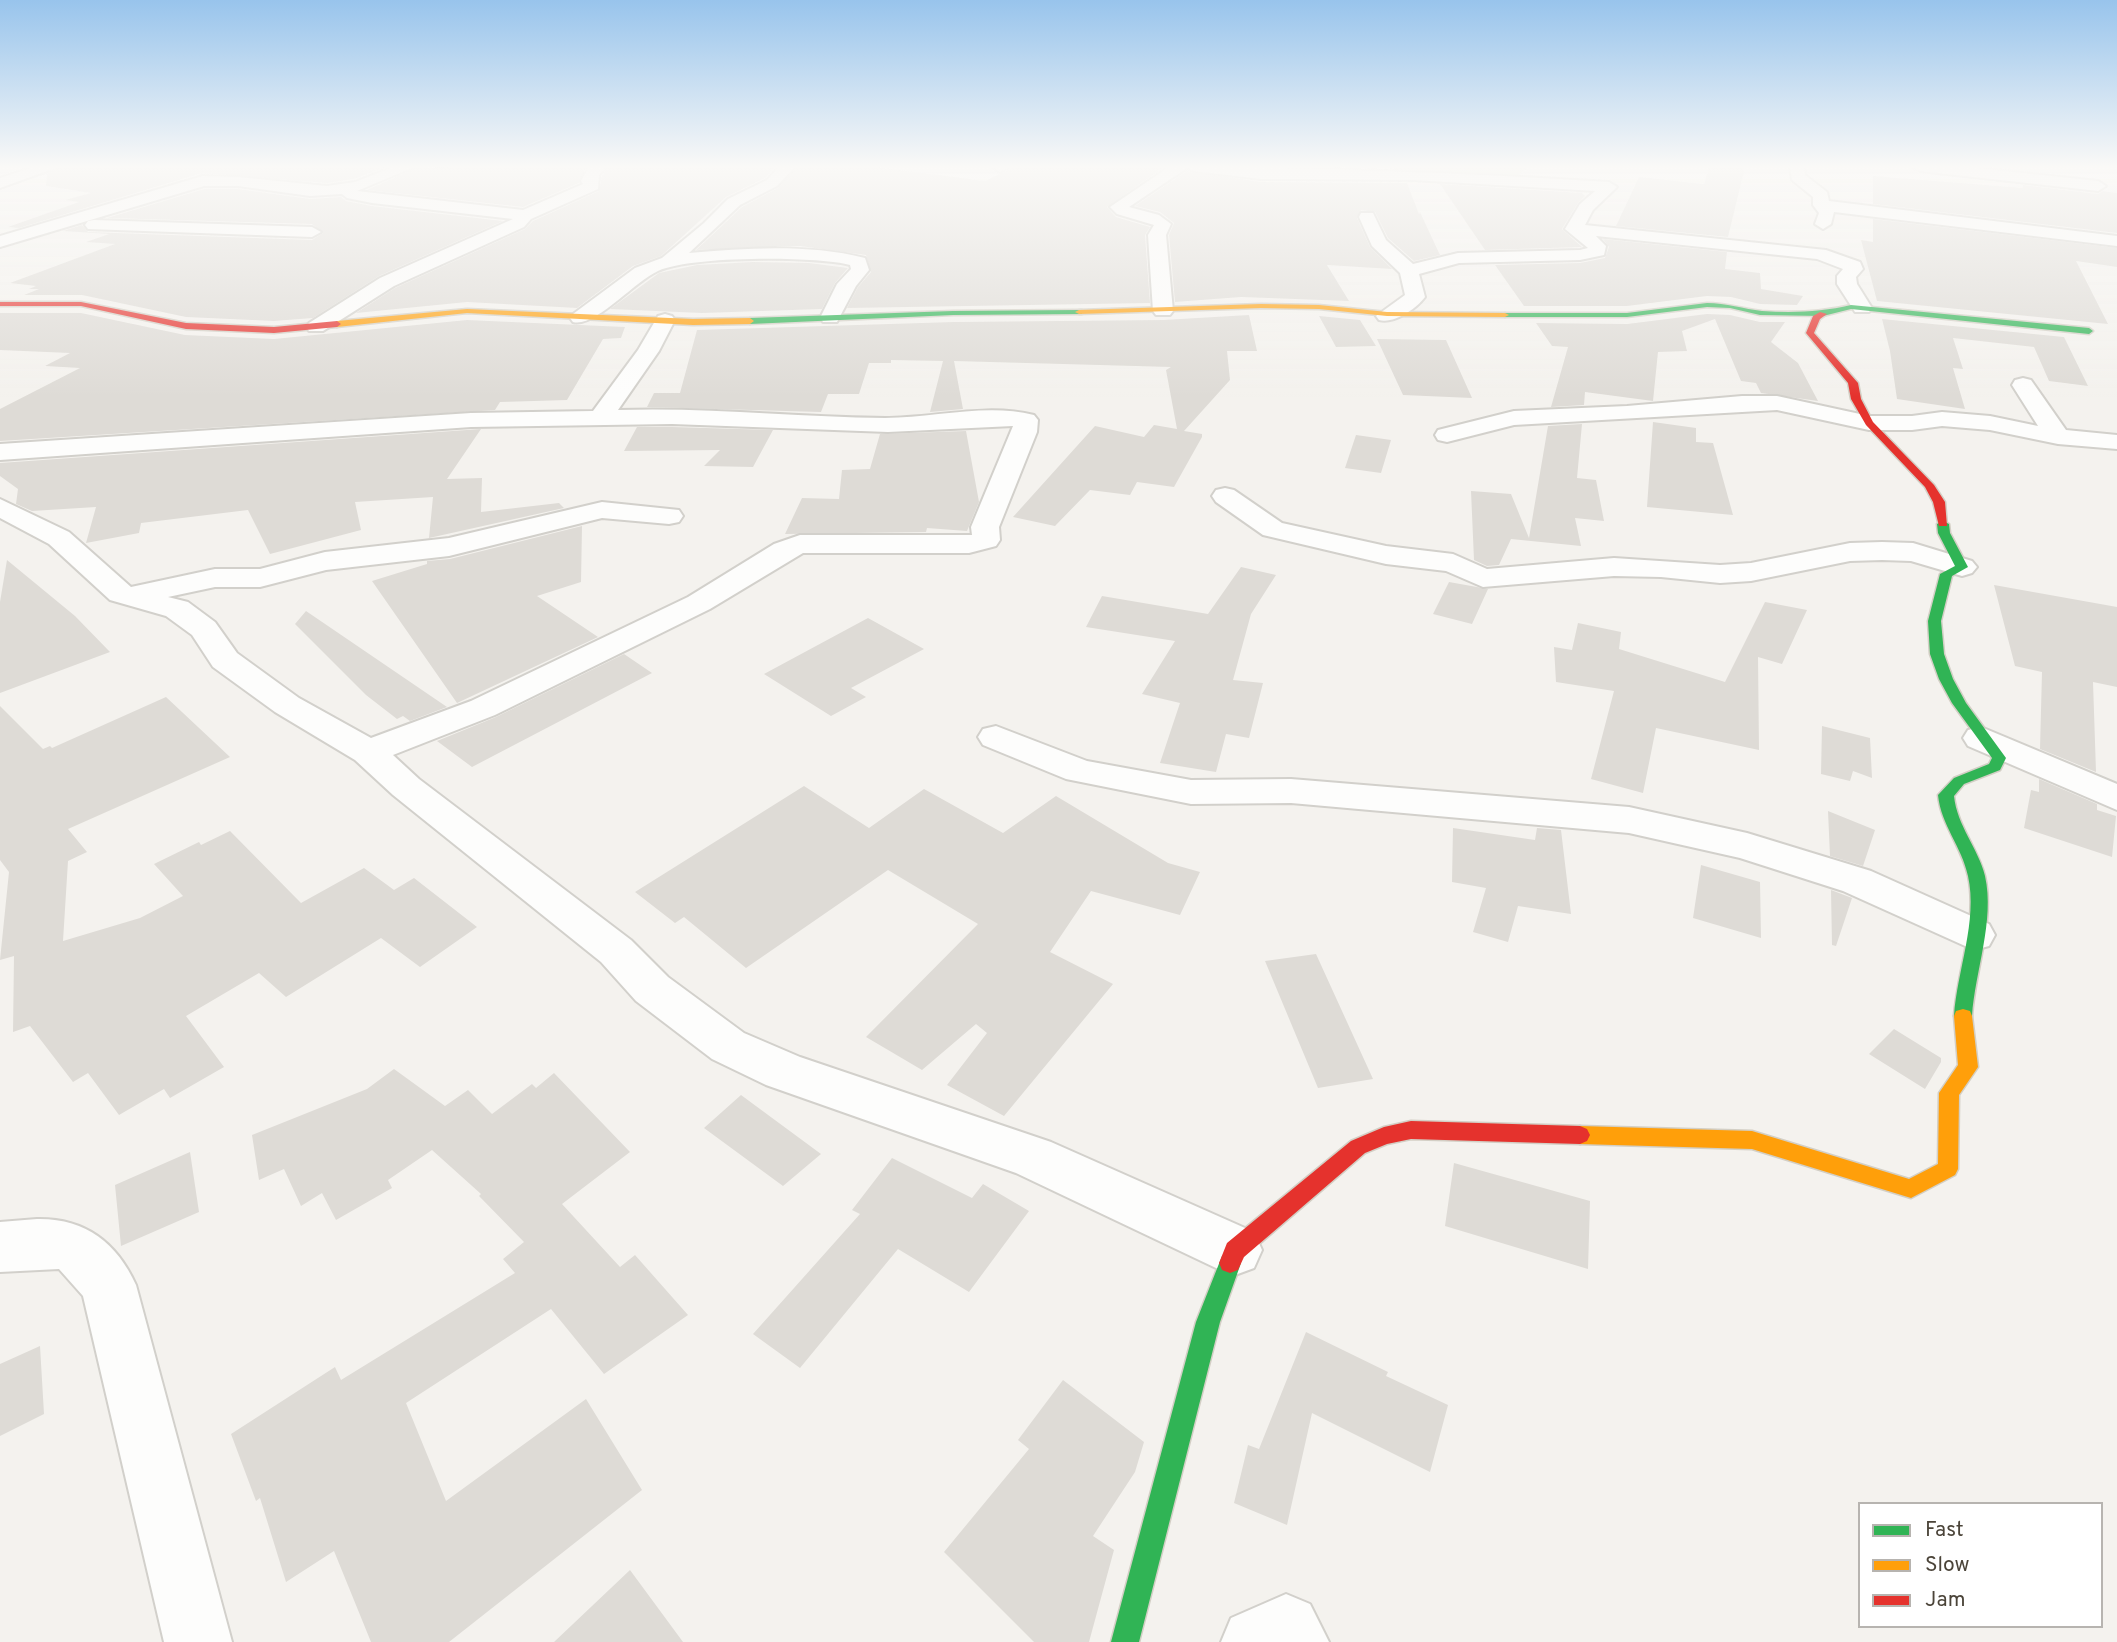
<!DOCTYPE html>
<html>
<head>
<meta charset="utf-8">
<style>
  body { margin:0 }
  #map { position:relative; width:2117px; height:1642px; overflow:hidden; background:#f4f2ee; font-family:Overpass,sans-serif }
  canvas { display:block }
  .legend { position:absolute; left:1858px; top:1502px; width:245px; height:126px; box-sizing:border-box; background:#fff; border:2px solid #b7b4b0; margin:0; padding:9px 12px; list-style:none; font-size:21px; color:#4b4439 }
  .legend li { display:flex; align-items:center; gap:14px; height:35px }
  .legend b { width:35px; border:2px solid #b7b4b0 }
</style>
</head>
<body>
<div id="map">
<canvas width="2117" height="1642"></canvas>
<ul class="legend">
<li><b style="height:9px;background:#30b455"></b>Fast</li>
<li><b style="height:9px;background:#ff9f0a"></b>Slow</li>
<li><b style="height:9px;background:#e5322d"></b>Jam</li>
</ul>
</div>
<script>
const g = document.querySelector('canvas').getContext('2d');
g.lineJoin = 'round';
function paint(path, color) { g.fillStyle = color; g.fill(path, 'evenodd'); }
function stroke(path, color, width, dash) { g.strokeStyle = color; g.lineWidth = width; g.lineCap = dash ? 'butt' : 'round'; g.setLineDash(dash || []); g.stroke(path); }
const green = new Path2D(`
  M1381,167H1530L1504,184Z`);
const building = new Path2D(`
  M60,167H385L354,179L327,183L202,173L19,228L8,227L79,202L65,200L91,193L46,186L47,174Z
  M464,167H586L579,183L523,207L367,190L416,168Z
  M608,167H775L765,178L726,197L661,256L633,266L577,308L467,302L356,313L395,288L525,229L533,221L599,191L602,176Z
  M797,167H875L985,181L1015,167H1164L1107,207L1116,217L1150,227L1145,235L1150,303L847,308L858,287L871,272L866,255L800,246L696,250L742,207L778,188Z
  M1709,167H1745L1728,237L1616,226L1639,177L1704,184Z
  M1187,171L1261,182L1407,183L1419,214L1420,212L1440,255L1414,261L1388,238L1375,212L1361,210L1357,218L1370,247L1392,269L1327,265L1349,301L1241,297L1175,302L1169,235L1174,223L1160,212L1135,206Z
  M1873,176L2023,188V185L2098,194L2103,191L2117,193V233L1873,204Z
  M1440,184L1582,193L1585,196L1578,203L1562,229L1582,247L1485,250Z
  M204,189H238L310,199L341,197L346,201L372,206L503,221L379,276L313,318L274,321L186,317L82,295H24L39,289H29L36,286L10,283L115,244L86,242L109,234L63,231L82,225L88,232L312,240L323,233L312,224L107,218Z
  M1873,219L2117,248V267L2076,261L2108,324L1877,301L1861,240L1873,242Z
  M1603,239L1727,252L1725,269L1760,273L1761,289L1803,296L1797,305L1760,304L1731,297L1707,296L1627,306H1524L1495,265L1580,263L1605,258L1609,247Z
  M753,262L809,263L848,268L835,283L822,309L702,313L610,309L659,273L697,265Z
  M0,313H81L185,335L274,339L467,320L625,327L621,338L603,339L567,400L500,402L495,410L0,441V409L80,368L45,366L70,353L0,350Z
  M1707,314L1730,315L1760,322H1785L1771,342L1798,363L1818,401L1761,393L1756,383L1741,381L1715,319L1682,331L1687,351L1658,352L1653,401L1585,392L1584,405L1551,407L1568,347L1552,346L1536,323L1627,324Z
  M1249,315L1257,351H1227L1230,380L1184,431L1202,434V437L1174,487L1137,482L1130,495L1090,490L1055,526L1013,517L1095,426L1144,437L1154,425L1177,429L1166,370L1171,367L954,361L963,409L930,412L943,361L891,360V363H869L859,394H828L821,412L647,407L654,393H680L697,330L953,322L1163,320Z
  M1319,316L1360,320L1376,346L1336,347Z
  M1882,319L2064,337L2088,386L2049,381L2034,347L1953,338L1963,369L1953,368L1965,409L1897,399L1890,351Z
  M1377,339L1446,340L1472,398L1403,395Z
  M1653,422L1696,428V442L1713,443L1733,515L1647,507Z
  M1582,424L1577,478L1596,480L1604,521L1575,518L1581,546L1511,539L1499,565L1487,566L1474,560L1471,491L1511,494L1529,538L1548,426Z
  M637,427H672L773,430L753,467L704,466L720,450L624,451Z
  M481,429L447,479L482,478L481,512L559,503L564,508L429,538L433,497L355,502L361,530L270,554L248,510L141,523L139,533L86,543L96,507L32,511L16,504L18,489L0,476V463Z
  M966,431L979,502L967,531L927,528L926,532L785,534L802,498L839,499L842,470L870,469L880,434Z
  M1356,435L1391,440L1381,473L1345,468Z
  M582,526L581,582L537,596L598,637L457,703L372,581L427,564V561L450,559Z
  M7,560L75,616L110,652L0,693V602Z
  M1241,567L1276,575L1251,614L1233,680L1263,683L1249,738L1226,734L1216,772L1160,763L1180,703L1142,694L1175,641L1086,627L1102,596L1208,614Z
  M1449,582L1488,589L1472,624L1433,614Z
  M1994,585L2117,607V687L2093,682L2096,772L2040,749L2042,672L2015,666Z
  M1765,602L1807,610L1782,664L1758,657L1759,750L1656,728L1643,793L1591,779L1614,691L1556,682L1554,647L1572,650L1578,623L1621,632L1619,649L1725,682Z
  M306,611L447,707L410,721L403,716L397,719L366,695L295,624Z
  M868,618L924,649L851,688L866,697L831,716L764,674Z
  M624,654L652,673L472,767L437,741L496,717Z
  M166,697L230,757L68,829L87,852L68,861L63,941L140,918L183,896L154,864L199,842L201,845L230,831L301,903L364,868L394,890L414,878L477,927L420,967L381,938L286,997L259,973L186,1016L224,1067L170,1098L164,1089L119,1115L88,1073L73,1082L30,1026L13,1032L14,956L0,960L9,872L0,860V706L43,749L50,746L52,748Z
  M1822,726L1870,738L1872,778L1853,771L1850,781L1821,774Z
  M2039,779L2097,804V810L2116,816L2112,857L2024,828L2031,790L2039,792Z
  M804,786L869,828L924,789L1003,833L1056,796L1168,863L1200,872L1180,915L1091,891L1050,952L1113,984L1004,1116L947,1085L987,1033L976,1024L922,1070L866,1037L978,924L888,870L746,968L684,917L675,923L635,892Z
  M1828,811L1875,830L1863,866L1830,856Z
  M1453,828L1535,840L1537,828L1561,830L1571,914L1518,906L1508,942L1473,932L1486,888L1452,882Z
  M1701,865L1760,882L1761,938L1693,918Z
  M1831,890L1852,898L1836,946L1832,945Z
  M1316,954L1373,1079L1318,1088L1265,961Z
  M1894,1029L1941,1058V1062L1925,1089L1869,1054Z
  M394,1069L445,1106L468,1090L492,1114L532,1084L536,1088L554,1073L630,1152L562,1204L620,1267L635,1255L688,1315L604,1374L551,1309L406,1403L446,1501L586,1399L642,1490L449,1642H371L334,1551L286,1582L260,1498L256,1501L231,1434L335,1367L341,1380L515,1273L503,1259L524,1242L479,1196L481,1194L432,1150L388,1180L392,1188L336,1220L322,1193L301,1206L284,1169L259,1180L252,1135L367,1089Z
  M741,1095L821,1154L783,1186L704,1128Z
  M190,1152L199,1212L121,1246L115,1185Z
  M892,1158L972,1198L983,1184L1029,1211L969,1292L898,1249L800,1368L753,1334L860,1214L852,1210Z
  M1454,1163L1590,1201L1588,1269L1445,1226Z
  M1306,1332L1388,1372L1386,1376L1448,1405L1430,1472L1312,1413L1287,1525L1234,1503L1248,1445L1259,1449Z
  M40,1346L44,1414L0,1436V1364Z
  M1063,1380L1144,1442L1135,1472L1093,1536L1114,1550L1089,1642H1034L944,1552L1029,1449L1018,1440Z
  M630,1570L683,1642H554Z`);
const street = new Path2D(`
  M34,167H58L0,188V178Z
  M393,167H414L357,191L523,210L583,184L581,181L589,167H606L599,175L598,189L531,219L524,227L394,286L323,331H309L306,327L309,323L380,278L513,219L372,203L347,198L342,194L310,196L238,186H204L0,247V236L203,176L238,177L327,186L355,182Z
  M779,167H795L777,186L740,205L689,253C747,248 809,244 865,258L869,270L856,286L837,322H823L820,318L837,284L851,269L850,265C814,256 691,256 658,271C635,281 595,328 573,322L570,318L573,314L635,268L662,258L704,223L728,199L767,180Z
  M993,167H1007V168L1000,172Z
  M1169,167C1316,167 1462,173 1609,182L1617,187L1593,210L1585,225L1826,250L1860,262L1863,269L1856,277L1857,284L1872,308L1869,312H1855L1837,284V276L1843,269L1817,259L1596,236L1606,246L1604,255L1580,260L1459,263L1419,274L1425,297C1416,309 1394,324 1379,320L1376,316L1405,295L1400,273L1372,246L1359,217L1361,213H1373L1386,240L1413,264L1458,253L1580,250L1588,248L1565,229L1580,204L1595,191L1413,180L1261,179L1194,171L1187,168L1129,207L1159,215L1171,224L1166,235L1173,311L1170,315H1156L1153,311L1148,235L1154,225L1117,214L1110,207Z
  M1790,167H1804L1805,175L1827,192L1829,201L2117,236V246L1834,212L1831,224L1823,229L1815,224L1819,213L1813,205V197L1792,180Z
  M1913,167H1967L2098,181L2106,186L2098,191L1920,171Z
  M94,220L312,227L321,232L312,237L88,229L85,225L88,221Z
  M665,314L672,316L675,320L659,351L618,410C707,407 796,417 885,418C934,418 986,403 1034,415L1038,420L1037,432L999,527L1000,540L996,546L969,553H803L710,609L495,715L393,755L419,779L631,940L668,977L744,1033L800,1057L1051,1142L1254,1232L1262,1250L1254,1268L1235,1275L1216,1268L1016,1173L766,1085L712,1059L636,1001L601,962L393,795L355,760L275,712L213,667L192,635L166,616L110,600L49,544L0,518V499L69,532L131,587L215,569H260L325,552L449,538L602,502L679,510L683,516L679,522L669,524L602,518L449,556L326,570L260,587H215L168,597L188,602L215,622L237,653L299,698L371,738L471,701L688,597L774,544L800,535H972L971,527L1013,426L888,432L672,424L471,427L0,460V444L471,413L593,411L638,350L658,316Z
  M2023,378L2031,380L2066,430L2117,435V449L2058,444L1990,430L1942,426L1912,430H1869L1777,410L1514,425L1447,442L1438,440L1435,435L1438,430L1514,411L1627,406L1742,396H1777L1869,416H1912L1942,412L1990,416L2038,426L2012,385L2015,380Z
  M1225,488L1234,490L1282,523L1386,546L1453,554L1487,569L1614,558L1720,565L1751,563L1850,543L1882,542L1913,543L1972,561L1977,567L1972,573L1962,576L1911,561L1882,560L1850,561L1751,581L1720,583L1661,577L1614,576L1483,587L1446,571L1386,564L1263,535L1216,502L1212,496L1216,490Z
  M996,726L1087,761L1191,780L1291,779L1629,807L1747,833L1871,871L1989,924L1995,935L1989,946L1974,950L1843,891L1740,858L1629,833L1291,803L1191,804L1066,779L983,745L978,737L983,729Z
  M1981,727L2117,784V810L1968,746L1963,738L1968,730Z
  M37,1219C85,1218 117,1243 136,1285L232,1642H164L83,1296L59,1269L0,1272V1222Z
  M1286,1594L1310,1604L1329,1642H1221L1231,1618Z`);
const fast = new Path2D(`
  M1707,303C1726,303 1744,309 1762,311C1793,313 1822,312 1851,305L2089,328L2093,331L2089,334L1851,309L1823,316L1760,315L1730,308L1707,307L1627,317H1505L1501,315L1505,313H1627Z
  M1079,310H1082V314L953,315L750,324L746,321L750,318L953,311Z
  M1943,521L1949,524L1950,533L1968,567L1952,576L1941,621L1944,654L1953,679L1966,703L2006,758L2000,770L1964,784L1954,796C1957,826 1978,848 1985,876C1995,921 1975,971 1972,1016L1970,1021L1963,1023L1956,1021L1954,1016C1957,971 1978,921 1968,876C1962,847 1941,825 1938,795L1954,778L1989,764L1992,758L1952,703L1939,679L1930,654L1928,621L1940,574L1955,566L1938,533L1937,524Z
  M1230,1253L1238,1256L1241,1263L1220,1322L1139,1642H1111L1196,1322L1222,1256Z`);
const slow = new Path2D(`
  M1261,304L1319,305L1387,312L1505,313L1509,315L1505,317L1387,316L1319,309L1261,308L1079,314L1075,312L1079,310Z
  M467,309L693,319L750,318L754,321L750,324L693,325L467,313L337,327L333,324L337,321Z
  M1963,1009L1970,1011L1972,1016L1978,1067L1959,1095L1958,1169L1955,1175L1911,1198L1752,1149L1580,1144L1573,1141L1570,1135L1573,1129L1580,1126L1752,1131L1909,1179L1938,1164L1939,1093L1958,1065L1954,1016L1956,1011Z`);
const jam = new Path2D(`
  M0,302H81L186,323L274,327L337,321L341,324L337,327L274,333L186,329L81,306H0Z
  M1820,312L1827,314L1820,319L1814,333L1858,383L1861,399L1873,422L1934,485L1945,502L1947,526H1939L1933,502L1925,487L1866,425L1851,399L1848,383L1806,333L1813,316Z
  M1411,1121L1580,1126L1587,1129L1590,1135L1587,1141L1580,1144L1411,1139L1387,1144L1365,1153L1244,1257L1238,1270L1230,1273L1222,1270L1219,1263L1227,1243L1351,1141L1384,1127Z`);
paint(green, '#e1eecf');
paint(building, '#dedbd6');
stroke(street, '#d2d0cb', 4);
stroke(fast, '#d3cfc5', 3);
stroke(slow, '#d3cfc5', 3);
stroke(jam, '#d3cfc5', 3);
paint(street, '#fdfdfc');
paint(fast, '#30b455');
paint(slow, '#ff9f0a');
paint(jam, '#e5322d');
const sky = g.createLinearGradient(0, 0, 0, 397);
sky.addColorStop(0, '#98c4ec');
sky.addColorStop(0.42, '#faf9f7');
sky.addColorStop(1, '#faf9f700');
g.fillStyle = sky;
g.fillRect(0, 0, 2117, 397);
</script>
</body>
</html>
